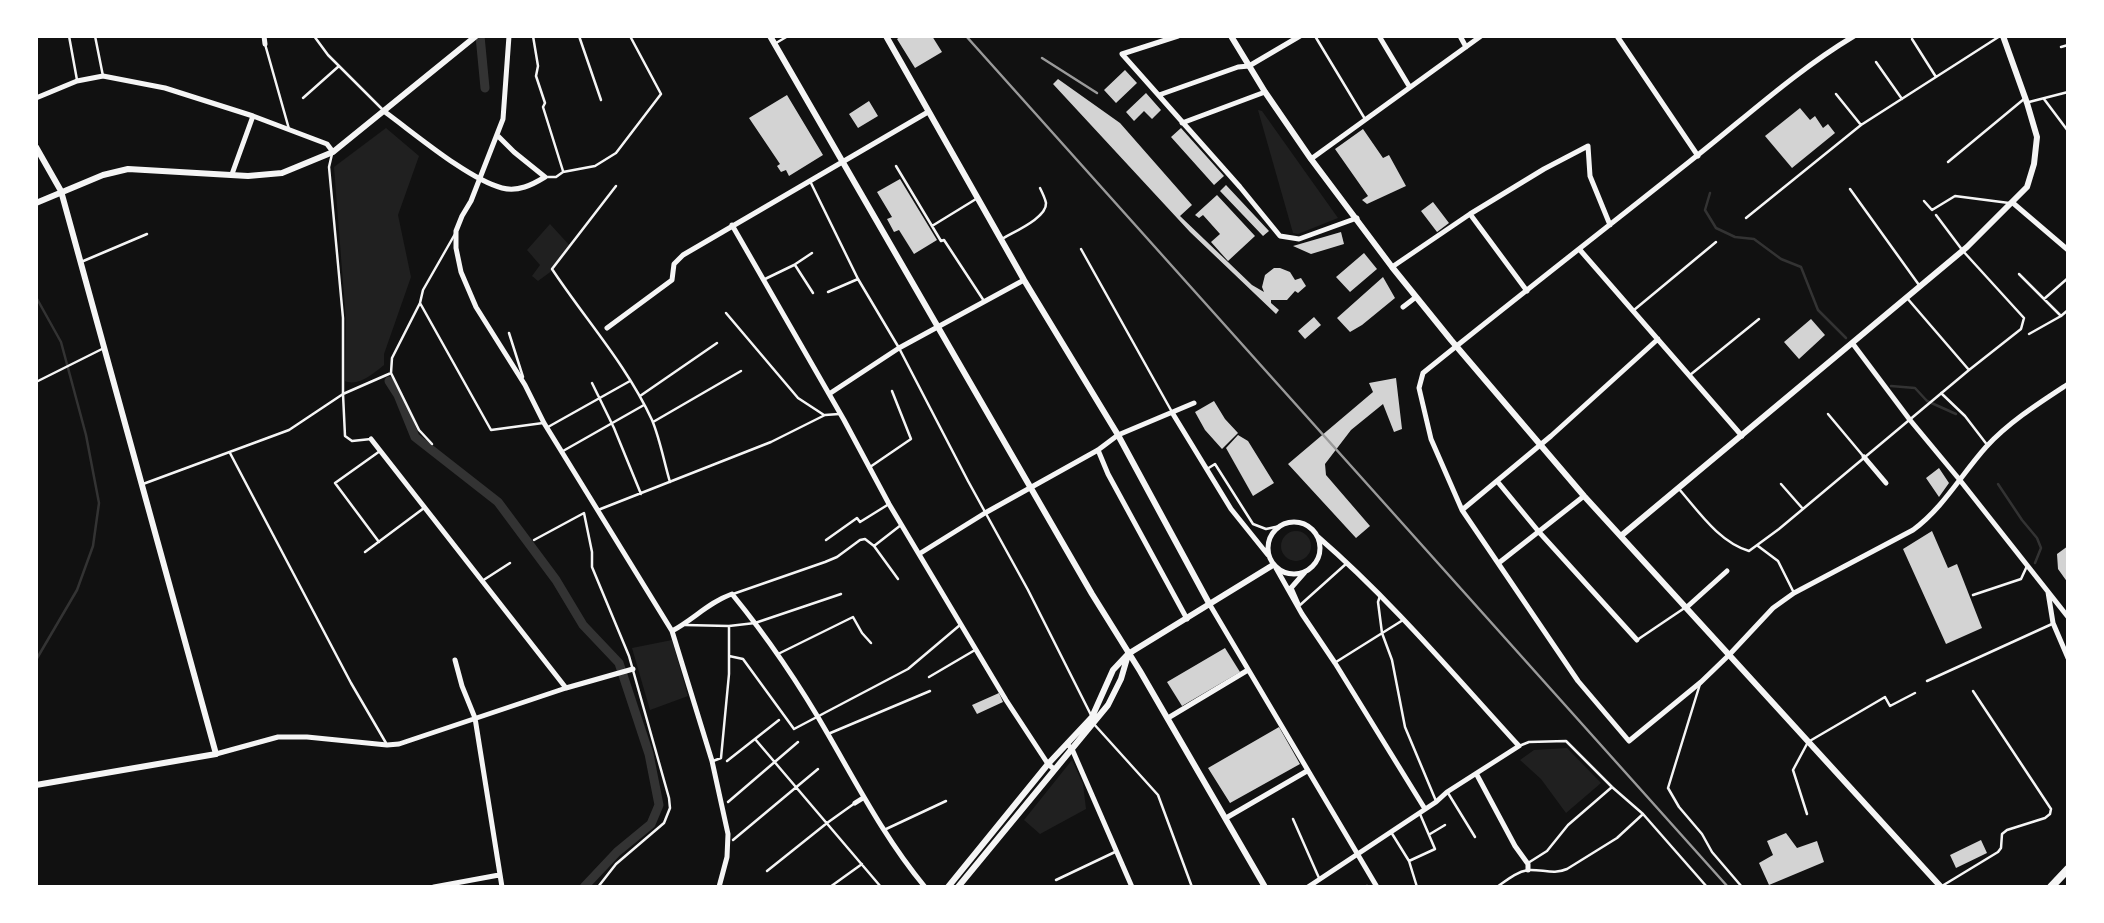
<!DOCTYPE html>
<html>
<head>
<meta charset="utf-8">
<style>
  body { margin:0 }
  #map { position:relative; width:2104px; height:923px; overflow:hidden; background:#111; font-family:Rubik,sans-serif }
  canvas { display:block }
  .frame { position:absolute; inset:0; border:38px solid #fff; pointer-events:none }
</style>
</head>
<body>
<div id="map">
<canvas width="2104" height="923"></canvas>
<div class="frame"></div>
</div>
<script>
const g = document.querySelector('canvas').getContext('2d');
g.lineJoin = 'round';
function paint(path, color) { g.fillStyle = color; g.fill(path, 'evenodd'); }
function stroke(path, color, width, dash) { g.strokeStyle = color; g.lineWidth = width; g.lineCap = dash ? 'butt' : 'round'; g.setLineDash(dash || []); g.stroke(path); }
const green = new Path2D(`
  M1258,110L1262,111L1338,218L1298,234L1293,233Z
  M386,128L419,156L398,215L411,277L384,354V365C374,373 358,387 345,381L346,321L334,167Z
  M550,224L571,247L553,270L538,281L532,276L540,265L527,250Z
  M1281 546a15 15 0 1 1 30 0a15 15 0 1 1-30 0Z
  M672,640L688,696L650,710L632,648Z
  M1567,748L1601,783L1566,813L1541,779L1520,760L1534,750Z
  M1072,760L1083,784L1086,809L1040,834L1024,820Z`);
const stream = new Path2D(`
  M1710,193L1705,210L1716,228L1735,237L1754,239L1781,259L1801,267L1818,310L1846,338
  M36,297L61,342L86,435L99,503L93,546L77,590L36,660
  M1891,386L1915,388L1927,401L1956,414
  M1998,484L2022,520L2037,538L2041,548L2035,563`);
const canal = new Path2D(`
  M480,36L485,88
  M389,381L398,395L415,437L498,502L556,580L583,625L619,663L649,754L659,805L651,824L617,852L584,887`);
const building = new Path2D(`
  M901,36H932L942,52L915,68L897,39Z
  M1125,70L1137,83L1116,103L1104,90Z
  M1058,79L1120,123L1192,205L1180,216L1252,285L1264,292L1262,287L1265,275L1274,268H1280L1290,272L1295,280L1301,278L1306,286L1298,293L1295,291L1287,300H1271V303L1279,310L1276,314L1190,232L1053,84Z
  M1146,93L1161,110L1152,119L1144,111L1134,121L1126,112Z
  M787,95L823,155L789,176L786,170L781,172L777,166L780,164L749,118Z
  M869,101L878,116L858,128L849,114Z
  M1800,108L1810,120L1815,116L1823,128L1828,124L1835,133L1792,168L1765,136Z
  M1181,128L1224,176L1214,185L1171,137Z
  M1363,129L1383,158L1389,155L1406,186L1367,204L1362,200L1368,196L1335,149Z
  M900,179L937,240L914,254L899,230L894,232L887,219L892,217L877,192Z
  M1226,185L1269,231L1263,236L1220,191Z
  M1217,195L1255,236L1228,261L1211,242L1220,234L1203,215L1199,218L1195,215Z
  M1433,202L1449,223L1437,232L1421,211Z
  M1341,232L1344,244L1311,254L1293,246Z
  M1364,253L1377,269L1350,292L1336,277Z
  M1383,277L1395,298L1362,325L1350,332L1337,318Z
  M1314,317L1321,325L1305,339L1298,331Z
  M1811,319L1825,335L1799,359L1784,342Z
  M1396,378L1402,429L1394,432L1383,404L1351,430L1325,464L1326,475L1370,526L1356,538L1288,464L1373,392L1369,383Z
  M1214,401L1225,419L1238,433L1222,449L1205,430L1195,412Z
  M1238,435L1248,441L1274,483L1253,496L1226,448Z
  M1939,468L1949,483L1939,497L1926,478Z
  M1932,531L1948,568L1957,564L1982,628L1946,644L1903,549Z
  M2068,546V583L2058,569L2057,554Z
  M1225,648L1240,672L1182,706L1167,682Z
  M999,693L1003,702L977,714L972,705Z
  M1279,727L1300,764L1230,803L1208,768Z
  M1786,833L1797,848L1817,841L1824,862L1769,885L1759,863L1773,855L1767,841Z
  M1981,840L1987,853L1956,868L1950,855Z`);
const service = new Path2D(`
  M69,36L77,80
  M95,36L103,76
  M314,36L328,55L383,110
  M533,36L538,66L536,76L545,103L543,107L563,171
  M579,36L601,100
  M1315,36L1365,119
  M1912,39L1936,77
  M776,43L788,36
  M265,44L289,129
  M2061,47L2068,45
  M1876,62L1902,99
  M1836,94L1861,125
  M303,98L339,66
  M2044,99L2068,131
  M2029,102L2068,92
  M1948,162L2024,99
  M896,166L941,241L944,240L984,301
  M546,177H556L563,172L595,166L616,153L661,94L630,36
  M810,181L858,279L899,348L968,481L1028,590L1091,715
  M616,186L552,269C585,319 626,364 652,420C660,439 664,462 670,482
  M1850,189L1919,285
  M1924,201L1932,210L1955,196L2009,203
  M1936,215L1963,251L2024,318L2021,329L1969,370
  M1746,218L1861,125L2000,36
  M932,226L976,199
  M1002,239C1013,232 1047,218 1046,203C1045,198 1042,192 1040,188
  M1081,249L1172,412
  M81,262L147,234
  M795,265L813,293
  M2019,274L2044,299L2068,278
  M763,280L794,265L812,253
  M828,292L858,279
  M420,303L491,430L543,423
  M1634,310L1716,242
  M726,313L798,398L824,415
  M2061,316L2068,310
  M509,333L523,377
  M2029,334L2061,316L2044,299
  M391,373L419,430L432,444
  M1690,375L1759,319
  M36,382L104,348
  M592,383L614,428L641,494
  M1941,393L1965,416L1988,446
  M640,396L717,343
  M1828,414L1864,457
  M653,422L741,371
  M548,427L630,381
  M371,439L352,441L345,436L343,394L391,373L392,358L420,303L423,290L455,234
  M563,451L644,405
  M230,453L351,683L386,743
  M870,467L911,439L892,391
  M1207,469L1215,464L1253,524L1266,529L1280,526
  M143,484L289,430L343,394V318L329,167L332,154
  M1781,484L1803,509
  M1679,489C1699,512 1719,542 1749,551L1779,529L1969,370L1907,298
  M598,510L771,442L825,415L839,414
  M534,540L584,513L592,552V567L629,656L669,798L670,808L664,823L616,864L598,887
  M826,540L857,518L860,522L889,504
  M379,542L335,483L380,451
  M874,546L898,579
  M1758,546L1778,561L1794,593
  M365,552L424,508
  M482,581L510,563
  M733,594L825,562L837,557L860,540L865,539L874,546L901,525
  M1973,595L2021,579L2027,566
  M1380,596L1378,602L1382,633L1392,660L1405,727L1436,801
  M1299,606L1347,563
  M685,625L729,626L755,623L841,594
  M1637,640L1686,607
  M778,654L853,617L862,633L871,643
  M729,656L743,659L794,729L908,669L960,625
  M1336,662L1403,620
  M929,677L975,650
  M1927,681L2052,624
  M1700,684L1668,788L1679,807L1702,834L1712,852L1742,887
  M1093,723L1158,795L1192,887
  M828,734L930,691
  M755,739L881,887
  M1519,746L1529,742L1566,741L1612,787L1643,814L1707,887
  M713,761L721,758L729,674V626
  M727,761L779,720
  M1448,793L1475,837
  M728,802L798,742
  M1807,814L1793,770L1808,742L1885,697L1890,706L1915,693
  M1293,819L1319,878
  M884,830L946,801
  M1391,832L1409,861L1417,887
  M1430,834L1445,825
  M733,840L818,769
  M1409,861L1435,849L1420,814
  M1528,863L1547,851L1568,825L1612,787
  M767,871L827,823L855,803
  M1056,880L1115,852
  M1942,886L1998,852L2001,848L2002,834L2007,830L2045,818L2050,814L2051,809L1973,691
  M830,887L862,864
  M1366,887L1367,886
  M1497,887C1507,880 1516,872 1528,870C1542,869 1554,875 1567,869L1617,838L1643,814`);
const minor = new Path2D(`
  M264,36L265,44
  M509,36L503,119L471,201L462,216L456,231V248L461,272L476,307L525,385L544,423L672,631L712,761L728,834L727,857L719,887
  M1178,36L1122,54L1240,187L1280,236L1299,239L1357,218
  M1379,36L1409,86
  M1460,36L1466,47
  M1617,36L1698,156
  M1854,36C1794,72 1744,119 1689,162C1601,232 1511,302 1423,373L1419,388L1431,439L1462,510L1578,681L1629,741L1701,682L1729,655L1773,608L1794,593L1913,530C1943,508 1961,475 1986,447C2009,422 2039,403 2068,384
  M1159,95L1238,67L1249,66L1300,36
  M36,98L77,81L103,76L165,88L253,116L327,144L333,152
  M385,112C414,133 468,179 502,188C518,192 532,185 545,177L514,152L497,135
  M1182,123L1265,92
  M1311,159L1481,36
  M232,174L253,116
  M2013,203L2068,250
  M1470,214L1527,291
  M732,225L844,420L889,504L1006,700L1048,764L1054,769
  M1580,250L1742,436
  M1392,267L1470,214L1544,169L1588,146L1590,176L1610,225
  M1403,307L1416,297
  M607,328L672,280L674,264L683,255L928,112
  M1853,344L1910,420L1959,479L2068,617
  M829,394L899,348L1024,280
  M1173,414L1231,509L1268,555
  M371,439L566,688
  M1098,450L1108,474L1187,619
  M1864,457L1886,483
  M1497,481L1539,532L1637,640
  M1462,510L1551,436L1658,339
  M1268 548a26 26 0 1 1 52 0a26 26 0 1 1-52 0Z
  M919,554L985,513L1098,450L1118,435L1194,403
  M1500,562L1584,496
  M1276,568L1302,614L1335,663L1425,809
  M2048,592L2053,623L2068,658
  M1298,604L1291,588L1305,572
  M1210,605L1377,887
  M1687,607L1727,571
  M672,631C693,620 709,602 732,594C768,638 801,687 829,736C859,788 886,840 925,887
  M455,660L462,686L475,718L502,887
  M1168,718L1248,670
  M1067,744L1072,749L1132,887
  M216,754L278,737H307L387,745L399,744L566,688L633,669
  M1477,775L1515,846L1528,864V870
  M855,803L863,798
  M1226,818L1307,771
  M434,887L499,875
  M1308,887L1436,802L1447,792L1519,746C1454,675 1391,600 1317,536`);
const tertiary = new Path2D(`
  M770,36L1092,594L1140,671L1265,887
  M886,36L1024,280L1118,435L1210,605
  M1231,36L1265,92L1311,159L1392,267L1451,340L1584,496L1941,887
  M36,147L61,191L216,754L36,785
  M36,203L103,175L128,169L248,176L282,173L333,152L476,36
  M1622,535L1967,247L2027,187L2034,164L2037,137L2027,103L2003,36
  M948,887L1048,764L1092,717L1113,670L1128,654L1273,565
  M958,887L1108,705L1121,679L1128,655`);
const primary = new Path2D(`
  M2051,887L2068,869`);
const rail = new Path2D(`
  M966,36L1728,887
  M1042,58L1097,93`);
paint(green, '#202020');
stroke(stream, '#333', 2.5);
stroke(canal, '#333', 9);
paint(building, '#d3d3d3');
stroke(service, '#f5f5f5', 2.5);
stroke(minor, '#f5f5f5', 5);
stroke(tertiary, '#f5f5f5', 6);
stroke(primary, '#f5f5f5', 8);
stroke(rail, '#9a9a9a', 2.5);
</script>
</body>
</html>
